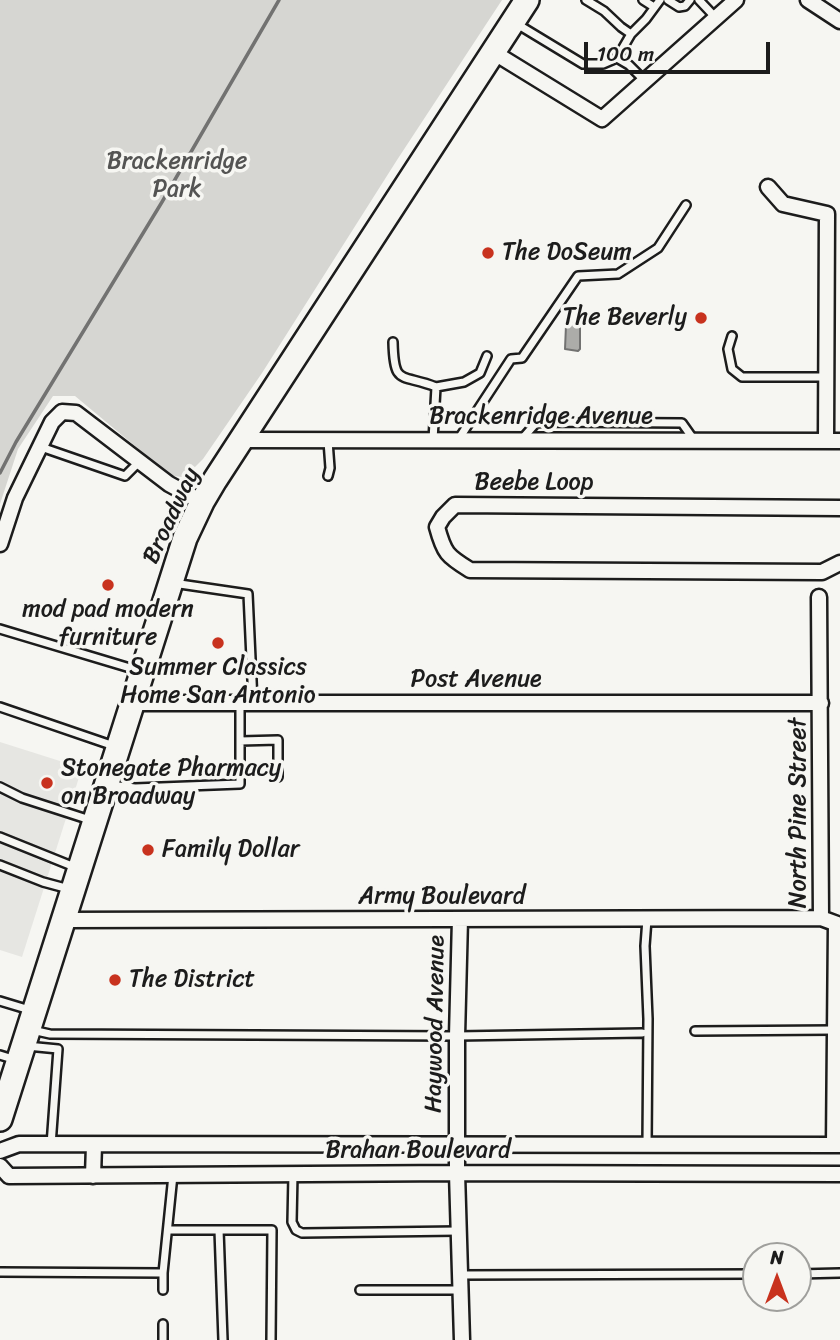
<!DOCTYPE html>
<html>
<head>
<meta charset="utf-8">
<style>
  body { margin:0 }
  #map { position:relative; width:840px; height:1340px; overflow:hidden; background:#f6f6f2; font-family:Sriracha,sans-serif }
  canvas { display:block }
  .north { position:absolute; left:742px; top:1242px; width:70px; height:70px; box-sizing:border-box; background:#f6f6f2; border:2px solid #9f9f9c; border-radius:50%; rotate:0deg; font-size:19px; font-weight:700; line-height:28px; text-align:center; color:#1c1c1c }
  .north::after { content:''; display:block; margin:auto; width:24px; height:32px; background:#c8321e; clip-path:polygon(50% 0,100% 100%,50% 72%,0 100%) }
  .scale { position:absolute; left:584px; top:42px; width:186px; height:32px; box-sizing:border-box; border:4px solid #1c1c1c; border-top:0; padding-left:9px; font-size:21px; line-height:24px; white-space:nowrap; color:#1c1c1c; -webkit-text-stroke:5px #f6f6f2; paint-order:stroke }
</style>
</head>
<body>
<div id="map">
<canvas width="840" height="1340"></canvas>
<div class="north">N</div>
<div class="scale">100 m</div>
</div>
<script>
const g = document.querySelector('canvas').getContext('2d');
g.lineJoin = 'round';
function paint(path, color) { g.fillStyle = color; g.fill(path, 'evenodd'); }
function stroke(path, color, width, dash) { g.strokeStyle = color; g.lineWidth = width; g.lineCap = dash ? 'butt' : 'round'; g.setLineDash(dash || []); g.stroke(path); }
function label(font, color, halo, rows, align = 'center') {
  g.font = font + ' Sriracha,sans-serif'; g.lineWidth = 7; g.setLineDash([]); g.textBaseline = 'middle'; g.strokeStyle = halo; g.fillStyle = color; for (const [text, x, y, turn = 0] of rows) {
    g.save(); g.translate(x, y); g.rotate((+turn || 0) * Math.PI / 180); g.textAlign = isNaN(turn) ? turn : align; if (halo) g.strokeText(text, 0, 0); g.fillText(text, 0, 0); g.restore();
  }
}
const built = new Path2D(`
  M0,742L82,768L22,957L0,950Z`);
const green = new Path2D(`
  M0,0H502L397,160L262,373L203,459L187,475L182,477L174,476L165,471L75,396H53L18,449L0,504Z`);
const water = new Path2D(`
  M578,322L580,325V349L578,351L565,349L566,325L568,323Z`);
const stream = new Path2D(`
  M0,473L16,442L162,202L279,0`);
const lane = new Path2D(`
  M586,0L604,11L621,27L631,34L617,58
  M643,0L654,7
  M668,0L679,7L685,6L690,0
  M699,0L716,18
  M517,24L583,64H603L617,58L629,65L645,81
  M631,34L646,19L660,0
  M732,336L728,349L732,369L742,377H826
  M393,342C394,387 401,373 436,387
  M522,439L536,423L546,422L682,423L694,440
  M433,440L436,387L464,382L480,373L487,356
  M458,440L511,359L522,358L578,276L618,274L658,248L686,205
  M328,441L330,468L328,476
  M41,447L125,476L140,461
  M173,583L248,594L253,702
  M0,629L140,671
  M0,707L114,746
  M240,741L278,740V777
  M110,785L135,788L240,784V703
  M0,787L22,798L90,820
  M0,837L77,868
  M0,865L43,882L69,889
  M647,919L645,946L648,1019L647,1145
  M0,1001L33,1011
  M32,1030L50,1034L457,1036L642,1033
  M695,1031L834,1030
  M27,1046L58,1049L51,1145
  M0,1055L16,1060
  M293,1174L292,1222L296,1230L302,1233L458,1231
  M168,1230H272L271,1340
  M219,1230L223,1340
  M0,1272L163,1273L173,1175
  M163,1273V1290
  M798,1274L840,1273
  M460,1275L756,1274
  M360,1290H460
  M163,1324V1340`);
const street = new Path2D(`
  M808,0L840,21
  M493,52L602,119L736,0
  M768,187L783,204L827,214L826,440
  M242,440L840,441
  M840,508L455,505L443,517L437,527C444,553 447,556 470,570L822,572L840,563
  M0,544L15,498L52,422L62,412L76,413L169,484L202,502
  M819,597L821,918
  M131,703H821
  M460,919L457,1036V1173L462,1340
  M64,920L821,918L840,925
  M834,1145L836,924
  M0,1151L19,1144L840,1145
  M0,1166L9,1176L457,1173L840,1174
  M93,1176L94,1145`);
const primary = new Path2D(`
  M0,1119L185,538L202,502L215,480L527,0`);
const markers = [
  [488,253,7,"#c8321e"],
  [701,318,7,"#c8321e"],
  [108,585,7,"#c8321e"],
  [218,643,7,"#c8321e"],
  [47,783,7,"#c8321e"],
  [148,850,7,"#c8321e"],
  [115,980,7,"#c8321e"]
];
const parkNames = [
  ["Brackenridge",177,162],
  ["Park",177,190]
];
const poiNames = [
  ["The DoSeum",502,253],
  ["The Beverly",687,318,"right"],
  ["mod pad modern",108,610,"center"],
  ["furniture",108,638,"center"],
  ["Summer Classics",218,668,"center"],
  ["Home San Antonio",218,696,"center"],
  ["Stonegate Pharmacy",61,769],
  ["on Broadway",61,797],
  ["Family Dollar",162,850],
  ["The District",129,980]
];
const streetNames = [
  ["Brackenridge Avenue",541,417],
  ["Beebe Loop",534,483],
  ["Broadway",172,516,-65],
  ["Post Avenue",476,680],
  ["North Pine Street",799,813,-90],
  ["Army Boulevard",442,897],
  ["Haywood Avenue",436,1024,-89],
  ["Brahan Boulevard",418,1151]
];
paint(built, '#e6e6e2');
paint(green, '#d6d6d2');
paint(water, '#acaca9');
stroke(water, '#727271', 2);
stroke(stream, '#727271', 3.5);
stroke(lane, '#1c1c1c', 12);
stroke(street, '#1c1c1c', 19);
stroke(primary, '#1c1c1c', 28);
stroke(lane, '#f6f6f2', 7);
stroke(street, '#f6f6f2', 14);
stroke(primary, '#f6f6f2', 23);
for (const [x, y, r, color] of markers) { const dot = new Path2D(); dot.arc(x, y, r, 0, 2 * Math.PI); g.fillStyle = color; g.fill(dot); stroke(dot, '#f6f6f2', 2.5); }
label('24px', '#545453', '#f6f6f2', parkNames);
label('24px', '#1c1c1c', '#f6f6f2', poiNames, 'left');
label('24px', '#1c1c1c', '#f6f6f2', streetNames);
</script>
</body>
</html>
